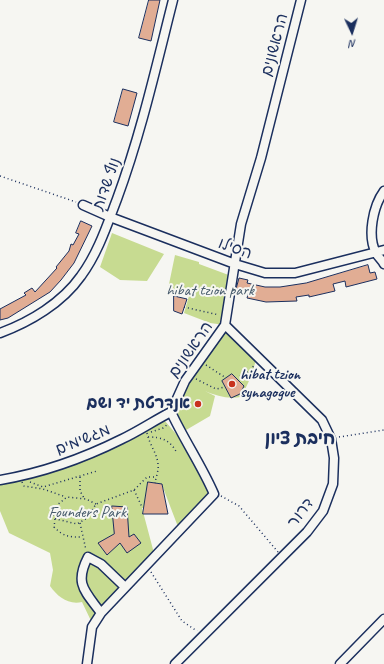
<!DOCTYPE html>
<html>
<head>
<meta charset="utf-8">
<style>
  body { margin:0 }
  #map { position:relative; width:384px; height:664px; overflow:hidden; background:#f6f6f2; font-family:Caveat,sans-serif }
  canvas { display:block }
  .north { position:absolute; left:332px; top:12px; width:40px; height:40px; -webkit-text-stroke:3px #f6f6f2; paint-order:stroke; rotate:176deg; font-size:11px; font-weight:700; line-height:16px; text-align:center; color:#1b2f5e }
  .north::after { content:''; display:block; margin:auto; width:14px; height:18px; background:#1b2f5e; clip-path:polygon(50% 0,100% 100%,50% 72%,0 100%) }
</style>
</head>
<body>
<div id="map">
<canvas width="384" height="664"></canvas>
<div class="north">N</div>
</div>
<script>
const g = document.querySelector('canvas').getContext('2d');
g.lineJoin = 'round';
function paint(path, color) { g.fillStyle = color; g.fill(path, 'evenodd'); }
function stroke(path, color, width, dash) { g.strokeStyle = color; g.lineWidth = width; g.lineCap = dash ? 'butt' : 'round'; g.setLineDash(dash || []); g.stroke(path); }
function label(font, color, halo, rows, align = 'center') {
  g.font = font + ' Caveat,"Playpen Sans Hebrew",sans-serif'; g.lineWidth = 4; g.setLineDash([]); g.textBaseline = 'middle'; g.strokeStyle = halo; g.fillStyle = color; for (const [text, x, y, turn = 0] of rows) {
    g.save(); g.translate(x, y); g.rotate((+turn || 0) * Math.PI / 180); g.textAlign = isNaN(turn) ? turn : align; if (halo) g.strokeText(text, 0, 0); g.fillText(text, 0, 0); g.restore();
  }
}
const green = new Path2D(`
  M112,233L164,254L147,281L120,280L100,267Z
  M175,255L199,262V264L234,277L225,325L210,323L184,313L189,296L168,289Z
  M228,328L256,359C253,373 248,384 241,397C227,399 217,396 205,391L215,396L210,416L181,433L171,412L185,381Z
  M165,421L194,455L214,494L180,532L162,485L144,508H142L155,557L93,625L82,602C68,605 58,597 50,586L53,570L50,553L9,533L0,511V481L32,477Z`);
const building = new Path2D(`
  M149,0H160L151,41L139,38Z
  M123,89L137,93L128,126L114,122Z
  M81,221L92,226L74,263L61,280L50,292L8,318L0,320V309L26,295L24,293L32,288L35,292L57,268L56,267L69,251L71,244L73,245L79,234L76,233Z
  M368,265L370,273L375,272L377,279L346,287L345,281L333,284L335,291L309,297V295L296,297L297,301L266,302L247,298L249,291L236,289L239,278L248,280L247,283L265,287H280L306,283Z
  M174,296L187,299L182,314L174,311Z
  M232,374L244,386L240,394L231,398L222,381Z
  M148,482L162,484L168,514H143Z
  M112,506L127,507L129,537L134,534L141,543L127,553L120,543L107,555L98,543L114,534Z`);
const path = new Path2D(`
  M0,176L76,202
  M184,307L219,315
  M206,365L226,378
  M240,376L250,371L255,364
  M196,379L216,389L225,387
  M151,432L163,428L168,424
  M147,433C149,444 157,453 158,464C159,470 156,477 155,483
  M148,437C162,437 170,440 177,453
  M339,437L384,430
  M80,477V491L84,498
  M22,482L24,486L43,489L66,497
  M30,482L43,487L97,471
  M134,490L142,507
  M221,496L239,506L278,552
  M96,504L86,499L67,497L51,510L56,519L77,524L87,518L96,504L134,490L147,477H156
  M55,519L54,527C64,537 69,537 83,537
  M80,523L86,550
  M151,572L182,621L197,631`);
const minor = new Path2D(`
  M384,191C373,206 367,236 376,253C378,257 382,260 384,264
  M83,205L110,217L235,264L265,273H295L384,250
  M0,333C30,322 62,303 81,276C98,253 107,225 117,199C141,134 156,67 173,0
  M0,480C42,473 84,458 122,439C139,431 155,420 171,412
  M101,613C85,591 74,584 88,557L101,564L125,587
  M87,664L92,627L101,613L214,494C202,466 184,440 171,412L185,381L225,325L241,224L261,158L301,0
  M175,664L307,532L323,511L333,484L334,458L331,439L322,420L225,325
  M340,664L384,619`);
const markers = [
  [232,384,4,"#c8321e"],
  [198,404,4,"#c8321e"]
];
const streetNames = [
  ["הראשונים",275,45,-75],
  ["נוף שדות",107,184,-70],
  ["הסילו",235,249,20],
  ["הראשונים",191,350,-55],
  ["מגשימים",83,440,-22],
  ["דרור",301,513,-53]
];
const parkNames = [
  ["hibat tzion park",210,291],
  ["Founders Park",87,513]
];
const poiNames = [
  ["hibat tzion",240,375],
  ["synagogue",240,393],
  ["אנדרטת יד ושם",190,404,"right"]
];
const quarterNames = [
  ["חיבת ציון",300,439]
];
paint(green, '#c7db91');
paint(building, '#e1ad94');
stroke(building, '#1b2f5e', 1);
stroke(minor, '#1b2f5e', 11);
stroke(path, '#1b2f5e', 1.5, [1, 3]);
stroke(minor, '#f6f6f2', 8);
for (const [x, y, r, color] of markers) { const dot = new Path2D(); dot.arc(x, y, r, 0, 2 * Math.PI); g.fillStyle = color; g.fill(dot); stroke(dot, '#f6f6f2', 1.5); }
label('16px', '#1b2f5e', '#f6f6f2', streetNames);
label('16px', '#465a6b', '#f6f6f2', parkNames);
label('bold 16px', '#1b2f5e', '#f6f6f2', poiNames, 'left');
label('bold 18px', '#1b2f5e', '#f6f6f2', quarterNames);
</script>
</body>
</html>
